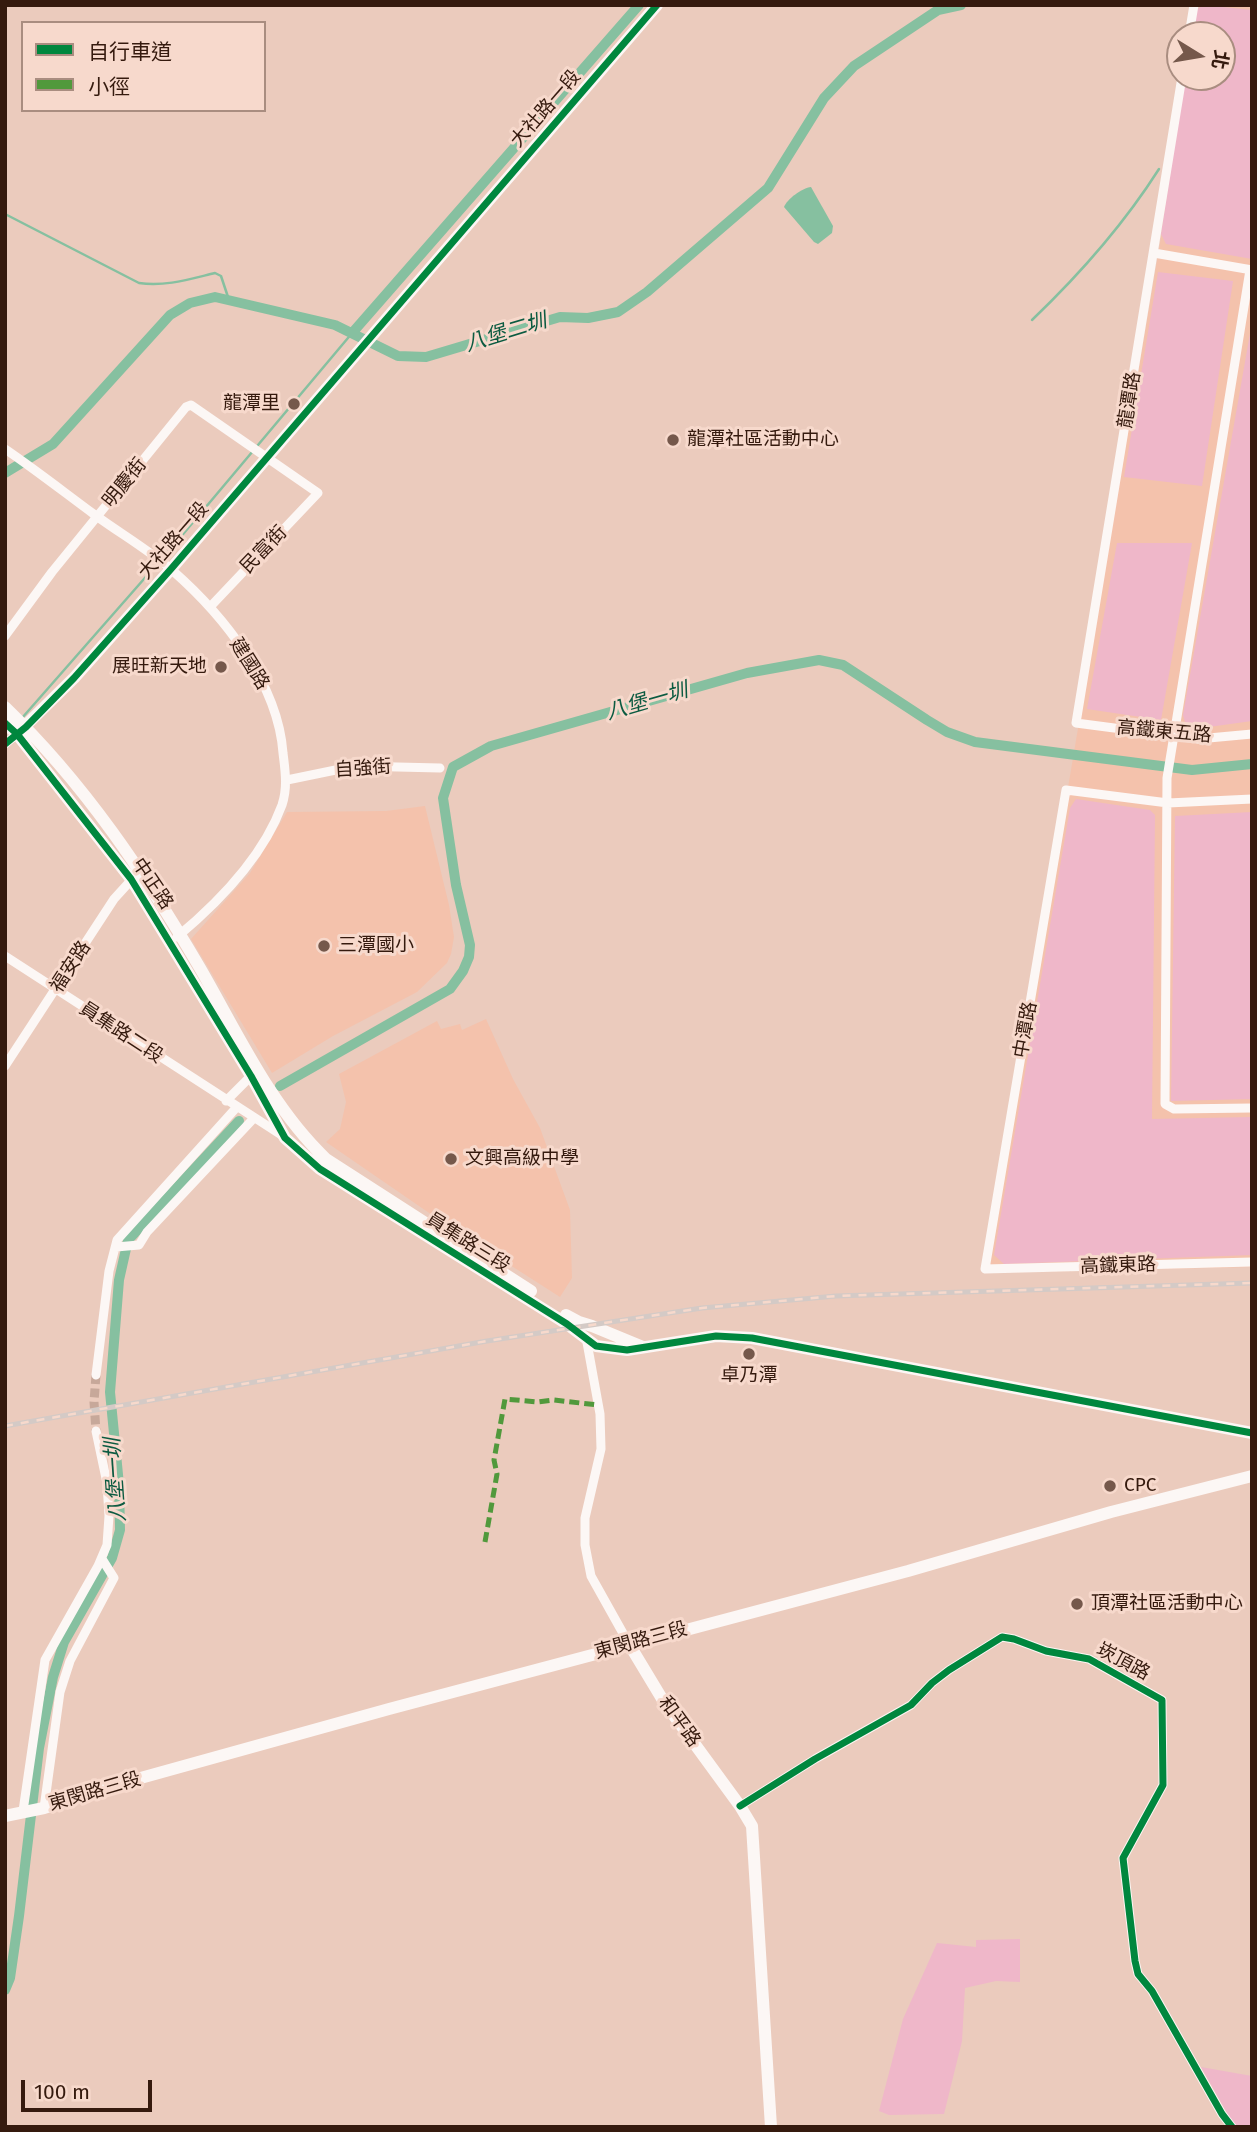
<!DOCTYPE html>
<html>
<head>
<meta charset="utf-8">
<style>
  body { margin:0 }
  #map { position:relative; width:1257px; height:2132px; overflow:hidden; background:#ebcbbd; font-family:"Fira Sans","Noto Sans TC",sans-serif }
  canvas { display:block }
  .frame { position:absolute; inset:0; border:7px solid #351a0e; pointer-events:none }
  .legend { position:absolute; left:21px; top:21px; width:245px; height:91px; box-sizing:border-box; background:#f7d9cc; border:2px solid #a98d80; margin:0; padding:9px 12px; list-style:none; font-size:21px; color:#351a0e }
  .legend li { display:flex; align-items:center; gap:14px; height:35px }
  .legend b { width:35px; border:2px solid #a98d80 }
  .north { position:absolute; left:1166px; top:21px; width:70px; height:70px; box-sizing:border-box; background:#f7d9cc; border:2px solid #a98d80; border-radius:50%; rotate:101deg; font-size:19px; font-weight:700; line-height:28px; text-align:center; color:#351a0e }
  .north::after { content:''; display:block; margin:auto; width:24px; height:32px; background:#75584b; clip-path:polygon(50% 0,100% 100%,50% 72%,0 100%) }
  .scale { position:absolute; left:21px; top:2080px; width:131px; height:32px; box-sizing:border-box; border:4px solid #351a0e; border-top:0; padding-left:9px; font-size:21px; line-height:24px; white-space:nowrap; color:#351a0e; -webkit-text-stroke:5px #f7d9cc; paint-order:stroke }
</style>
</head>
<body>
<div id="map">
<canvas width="1257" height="2132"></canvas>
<div class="frame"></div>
<ul class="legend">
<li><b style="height:9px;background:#00873e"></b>自行車道</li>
<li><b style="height:9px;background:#51993c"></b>小徑</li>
</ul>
<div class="north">北</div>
<div class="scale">100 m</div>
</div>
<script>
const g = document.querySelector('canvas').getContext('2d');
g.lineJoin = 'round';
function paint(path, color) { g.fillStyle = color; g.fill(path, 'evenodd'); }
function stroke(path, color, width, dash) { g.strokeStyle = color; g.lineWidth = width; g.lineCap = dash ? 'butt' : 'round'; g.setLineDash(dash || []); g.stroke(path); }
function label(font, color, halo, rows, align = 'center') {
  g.font = font + ' "Fira Sans","Noto Sans TC",sans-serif'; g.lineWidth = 6; g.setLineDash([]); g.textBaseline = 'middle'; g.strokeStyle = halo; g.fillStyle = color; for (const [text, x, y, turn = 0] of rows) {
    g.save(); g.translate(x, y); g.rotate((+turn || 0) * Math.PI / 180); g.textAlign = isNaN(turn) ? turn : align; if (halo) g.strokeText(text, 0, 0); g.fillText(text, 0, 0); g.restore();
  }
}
const built = new Path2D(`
  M1199,5H1252V1267L986,1273L1188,77H1222V35H1195Z
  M425,806L449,905L454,937L451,954L447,963L417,992L333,1036L272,1073L191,939L250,873L287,812L386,811Z
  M486,1019L513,1079L540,1128L570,1210L572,1278L560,1297L435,1217L326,1142L340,1129L346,1102L339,1074L437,1021L441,1029L460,1024L462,1030Z`);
const green = new Path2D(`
  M1203,5L1252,10V259L1166,244L1161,234L1185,77H1222V35H1192L1195,11Z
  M1158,272L1233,281L1202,486L1124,477Z
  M1252,322V721L1187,730L1183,715Z
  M1117,543H1192L1161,720L1087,709Z
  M1076,799L1150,810L1155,815L1152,1119L1252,1117V1255L1004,1264L994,1255L1070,808Z
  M1252,812V1099L1171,1101L1175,816Z
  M1020,1939V1982L996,1981L965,1988L962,2041L944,2114L889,2115L879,2111L903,2019L937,1943L976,1947V1940Z
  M1201,2067L1252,2076V2127H1235Z`);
const water = new Path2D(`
  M811,187L833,226L832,233L818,244L814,242L784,207C787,199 802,188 811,187Z`);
const stream = new Path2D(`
  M5,214L139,283C165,287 190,279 215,273L221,276L229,300
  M1032,320C1079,275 1124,224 1159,169
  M163,558L353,332
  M22,718L158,563`);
const canal = new Path2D(`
  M353,332L639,5
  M5,473L53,444L170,315L190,303L215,297L335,325L398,356L426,357L560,317L588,318L618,312L647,292L768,188L824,98L854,66L938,10L961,5
  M280,1086L450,989L463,971L469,957L470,945L456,885L443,798L453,767L491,746L747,673L819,660L843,665L927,720L947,732L975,742L1192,770L1252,764
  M5,1990L10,1978L19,1916L39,1748L53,1677L64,1642L112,1558L120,1530L119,1485L110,1392L119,1280L128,1240L239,1121`);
const streetTunnel = new Path2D(`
  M96,1375L94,1402L96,1431`);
const street = new Path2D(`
  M1189,35L1194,5
  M1182,77L1076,723L1198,739L1252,734
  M1154,253L1252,270
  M1250,270L1167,778L1165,1104L1174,1109L1252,1108
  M5,449C36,470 65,493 95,515C121,534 149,550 173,571C223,615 278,683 283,753C285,770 288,787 282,805C263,857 219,902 177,937
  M5,636L52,572L186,407L191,405L318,493L210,607
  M5,744L17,734
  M287,780L355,766L440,768
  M1252,799L1168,803L1066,790L985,1269L1252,1262
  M5,956L283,1136
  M5,1066L114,899L134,877
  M226,1101L251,1076
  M116,1247L139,1245L147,1232L254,1118
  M586,1337L600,1414L601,1449L585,1518V1545L591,1576L629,1644
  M96,1375L109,1271L117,1240L236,1108
  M740,1806L815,1759L911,1705L932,1683L949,1670L1002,1637L1014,1639L1046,1651L1089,1659L1162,1700L1163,1785L1123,1858L1135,1961L1138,1974L1152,1991L1222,2114L1232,2127
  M44,1808L60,1692L70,1661L114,1578L102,1559
  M23,1811L45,1660L98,1566L107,1545L109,1516L107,1483L96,1431`);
const secondary = new Path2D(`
  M5,707C84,783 145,874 200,968C237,1032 271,1107 326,1159L531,1291
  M5,723L17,734L131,879L251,1076L285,1138L320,1169L567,1324L596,1346L627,1350L716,1336L752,1338L1252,1433
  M17,734L74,678L171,569L657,5
  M566,1315L579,1322L592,1326L643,1347
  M629,1644L664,1702L740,1806L752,1826L771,2127
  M5,1816L44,1808L119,1784L389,1709L908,1571L1111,1512L1252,1476`);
const rail = new Path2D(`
  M5,1426L487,1341L702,1308L836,1296L1252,1283`);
const quiet = new Path2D(`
  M485,1542L497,1474L494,1460L505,1399L538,1402L554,1400L598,1405`);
const cycleway = new Path2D(`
  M5,723L17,734L131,879L251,1076L285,1138L320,1169L567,1324L596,1346L627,1350L716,1336L752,1338L1252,1433
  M5,744L26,727L74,678L171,569L657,5
  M740,1806L815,1759L911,1705L932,1683L949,1670L1002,1637L1014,1639L1046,1651L1089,1659L1162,1700L1163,1785L1123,1858L1135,1961L1138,1974L1152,1991L1222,2114L1232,2127`);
const markers = [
  [294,404,7,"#75584b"],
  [673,440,7,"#75584b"],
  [221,667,7,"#75584b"],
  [324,946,7,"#75584b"],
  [451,1159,7,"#75584b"],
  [749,1354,7,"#75584b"],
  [1110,1486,7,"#75584b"],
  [1077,1604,7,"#75584b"]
];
const streetNames = [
  ["大社路一段",546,109,-49],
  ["龍潭路",1130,400,-81],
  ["明慶街",125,483,-51],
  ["大社路一段",174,541,-49],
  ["民富街",264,550,-46],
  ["建國路",249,664,58],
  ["高鐵東五路",1164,732,5],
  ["自強街",363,769,-4],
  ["中正路",152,884,56],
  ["福安路",71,967,-57],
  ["中潭路",1026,1030,-80],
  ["員集路二段",121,1033,33],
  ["員集路三段",468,1243,32],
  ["高鐵東路",1118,1266,-2],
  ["東閔路三段",641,1641,-15],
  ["崁頂路",1123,1662,28],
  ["和平路",679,1722,54],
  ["東閔路三段",95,1792,-16]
];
const poiNames = [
  ["龍潭里",280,404,"right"],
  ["龍潭社區活動中心",687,440],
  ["展旺新天地",207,667,"right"],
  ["三潭國小",338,946],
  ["文興高級中學",465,1159],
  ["卓乃潭",749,1376,"center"],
  ["CPC",1124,1486],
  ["頂潭社區活動中心",1091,1604]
];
const waterNames = [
  ["八堡二圳",506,333,-17],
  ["八堡一圳",647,702,-16],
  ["八堡一圳",116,1480,-94]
];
paint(built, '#f4c2ac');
paint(green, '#efb7c9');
paint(water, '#86c0a0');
stroke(stream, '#86c0a0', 2.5);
stroke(canal, '#86c0a0', 10);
stroke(streetTunnel, '#c7a89a', 9, [9, 4.5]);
stroke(street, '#fcf7f5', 9);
stroke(secondary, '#fcf7f5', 12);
stroke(rail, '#d4cac6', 5);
stroke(rail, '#f7d9cc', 2.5, [8]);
stroke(quiet, '#51993c', 5, [10, 5]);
stroke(cycleway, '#00873e', 7);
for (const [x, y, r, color] of markers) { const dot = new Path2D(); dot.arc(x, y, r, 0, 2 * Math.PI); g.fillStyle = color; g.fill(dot); stroke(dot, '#f7d9cc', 2.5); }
label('19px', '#351a0e', '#f7d9cc', streetNames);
label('19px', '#351a0e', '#f7d9cc', poiNames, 'left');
label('italic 21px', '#0c5b41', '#f7d9cc', waterNames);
</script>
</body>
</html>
